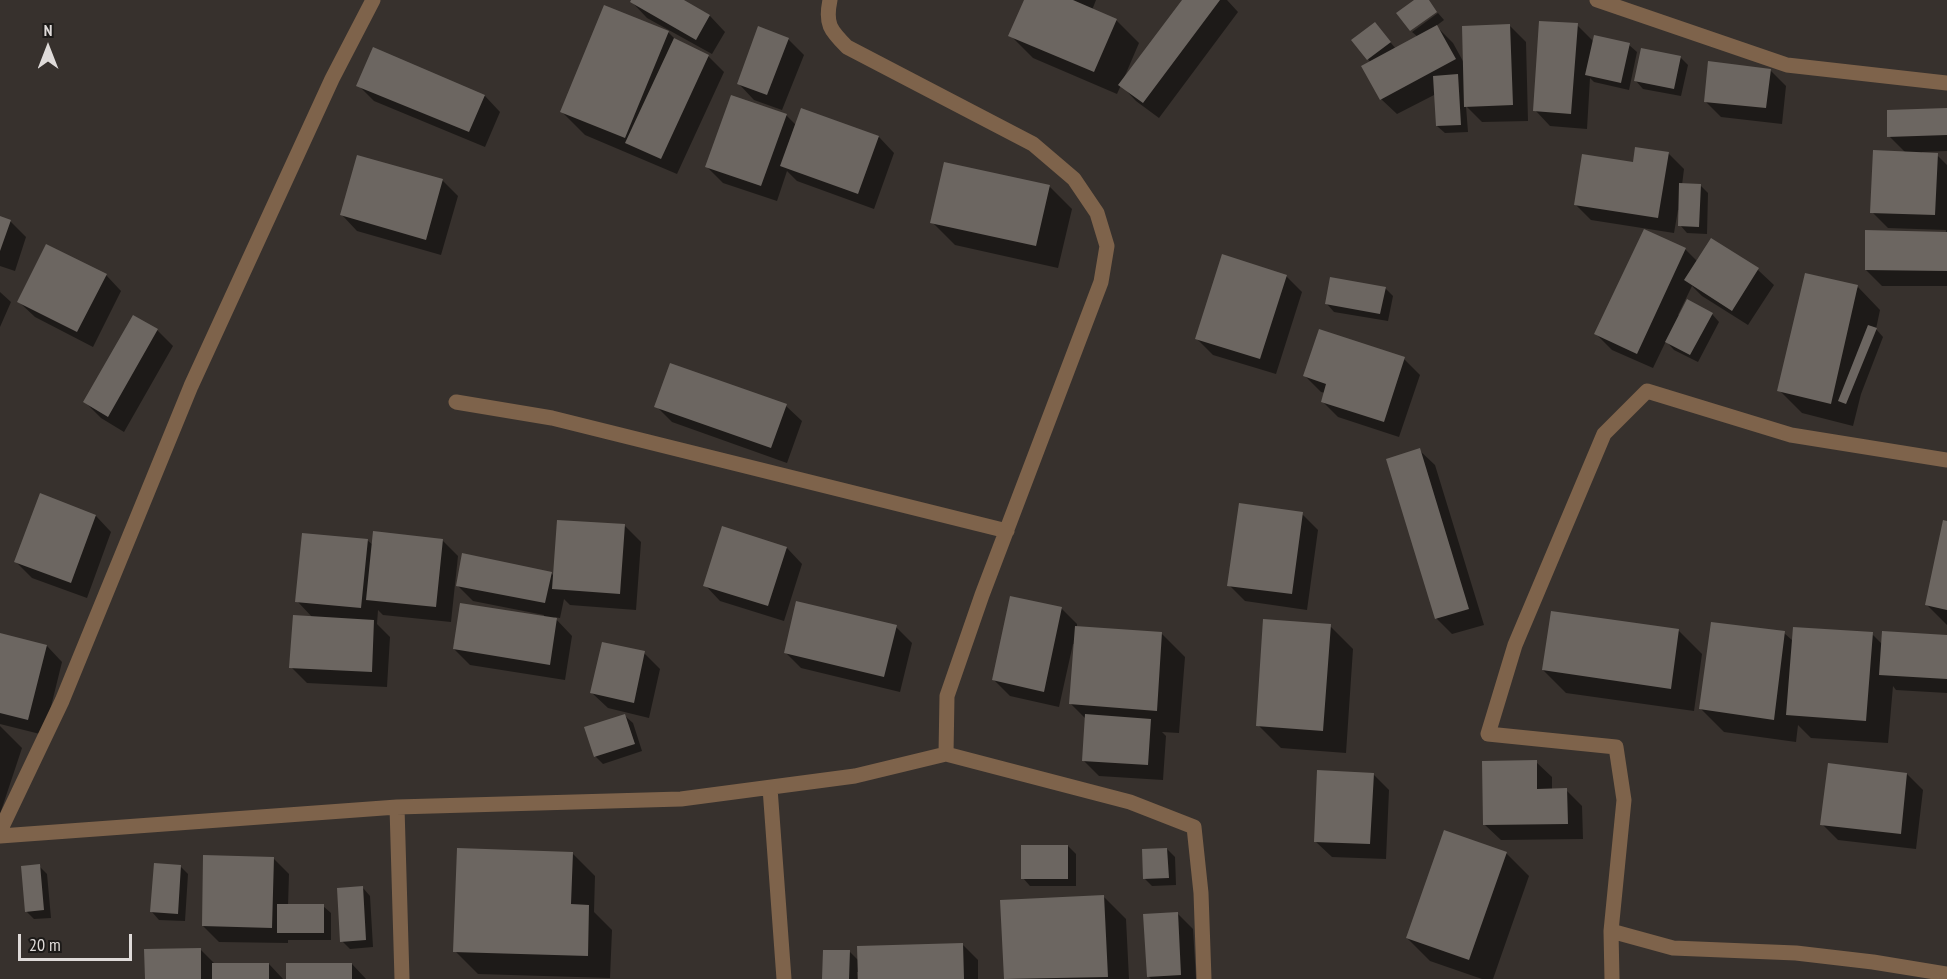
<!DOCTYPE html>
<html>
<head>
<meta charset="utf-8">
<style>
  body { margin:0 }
  #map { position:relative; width:1947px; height:979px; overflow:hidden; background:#37312d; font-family:"PT Sans Narrow",sans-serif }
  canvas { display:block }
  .north { position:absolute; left:18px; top:18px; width:60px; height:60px; -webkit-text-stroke:4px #1c1a18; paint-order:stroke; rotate:0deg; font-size:16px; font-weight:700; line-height:24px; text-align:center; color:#dfdbd9 }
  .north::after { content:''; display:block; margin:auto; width:21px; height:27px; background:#dfdbd9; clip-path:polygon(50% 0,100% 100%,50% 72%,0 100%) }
  .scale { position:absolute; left:18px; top:934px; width:114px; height:27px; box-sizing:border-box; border:3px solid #dfdbd9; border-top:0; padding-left:8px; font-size:18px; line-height:21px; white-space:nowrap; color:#dfdbd9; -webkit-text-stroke:4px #1c1a18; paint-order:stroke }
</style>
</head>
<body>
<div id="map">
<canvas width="1947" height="979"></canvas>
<div class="north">N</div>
<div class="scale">20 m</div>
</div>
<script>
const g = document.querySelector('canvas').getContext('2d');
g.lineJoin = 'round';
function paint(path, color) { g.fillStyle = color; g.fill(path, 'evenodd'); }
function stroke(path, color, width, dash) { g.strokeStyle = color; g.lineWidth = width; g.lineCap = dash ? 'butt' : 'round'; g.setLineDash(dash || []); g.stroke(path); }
const shadow = new Path2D(`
  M633,0H681L710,16L725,32L712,54L647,18L632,2Z
  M1025,0H1096L1092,10L1116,20L1139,43L1124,78L1184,0H1227L1238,12L1159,118L1136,101L1121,85L1117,94L1033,58L1010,35Z
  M1438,13L1444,20L1436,26L1453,43L1464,63L1510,26L1526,42L1528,121L1482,122L1466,106L1468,132L1445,133L1437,126L1436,94L1397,114L1381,99L1371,63L1368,59L1375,24L1396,49L1418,37L1412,32Z
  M1577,25L1594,42L1629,45L1637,52L1629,90L1594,82L1590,78L1587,129L1550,126L1535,110Z
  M668,32L678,42L708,56L724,72L677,174L585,135L562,112Z
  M788,39L804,55L782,110L754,100L739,84Z
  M1680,57L1688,65L1681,96L1643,89L1636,81Z
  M1770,70L1786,86L1782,124L1721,117L1705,101Z
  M358,85L485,96L500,112L485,147L374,101Z
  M1947,110V151L1922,152V154L1937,155L1947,165V286H1882L1866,270L1946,233V230L1888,228L1872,212L1906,153L1889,136Z
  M786,115L796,125L879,137L894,153L874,209L797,181L787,171L777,201L723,183L707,167Z
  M1668,153L1684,169L1682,185H1700L1708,193L1707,234L1687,233L1680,225V210H1678L1674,233L1591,220L1576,205L1634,163Z
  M442,180L458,196L441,255L357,231L342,215Z
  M1049,186L1072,209L1058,268L955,245L932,222Z
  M0,218L10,221L26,237L15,271L0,266Z
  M1685,249L1698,262L1758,270L1774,285L1748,325L1702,296L1692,286L1678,315L1712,314L1719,322L1698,362L1674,350L1666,341L1653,368L1612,350L1596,334Z
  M106,275L121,291L93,347L35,317L19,302Z
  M1286,276L1302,292L1276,374L1213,355L1197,339Z
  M1858,287L1880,310L1876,329L1883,337L1861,394L1853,426L1802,413L1779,390Z
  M1385,288L1393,296L1388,321L1334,312L1327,304Z
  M0,292L11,302L0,327Z
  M134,317L157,330L173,346L124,432L101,418L85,402Z
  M1404,359L1420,375L1399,437L1338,417L1322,401L1325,393L1321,392L1305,376Z
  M656,406H786L802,421L787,463L672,422Z
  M1419,450L1435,465L1484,625L1452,634L1436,618Z
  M41,495L96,516L111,532L87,598L32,578L16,562Z
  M1302,514L1318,530L1307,610L1245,601L1229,585Z
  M1947,522V625L1927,605Z
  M625,526L641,542L636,610L570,605L564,599L560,618L554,617L572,636L565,680L470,665L454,649L544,618V615L473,601L457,585L551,573L555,577Z
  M367,540L373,545L442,540L458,556L451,622L383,615L378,610L377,624L390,637L387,687L307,683L291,667L313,618L297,601Z
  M787,548L802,564L784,621L720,601L705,585Z
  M1061,608L1077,624V628L1162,634L1185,657L1179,733L1162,732L1166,736L1163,780L1099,776L1083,760L1086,719L1071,704L1075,644H1073L1059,707L1010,696L994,680Z
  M1330,626L1353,649L1346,753L1281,748L1258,725Z
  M896,627L912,643L900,692L801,668L785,652Z
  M1679,631L1702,654L1694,711L1566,693L1543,670Z
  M1784,633L1793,641L1872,634L1882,644L1947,636V693L1896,690L1893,686L1888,743L1811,738L1798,725L1796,742L1724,732L1701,709Z
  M0,635L47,646L62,662L44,735L0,724Z
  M644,653L660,669L649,718L608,708L592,693Z
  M625,716L633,723L642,751L603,764L595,756Z
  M0,726L22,748L0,814Z
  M1536,762L1552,777V790H1566L1582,806L1583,839L1501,840L1485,825Z
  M1373,774L1389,790L1386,859L1332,857L1316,842Z
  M1907,774L1923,790L1916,849L1838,840L1822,824Z
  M1068,846L1076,854V886H1030L1023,878Z
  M1167,849L1175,857L1176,885L1152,886L1144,878Z
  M572,853L595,876L594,912L612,930L610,978L478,974L455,951Z
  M1506,853L1529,876L1493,979H1482L1430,961L1407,938Z
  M273,858L289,874L288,906H323L331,913V940H288V943L219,942L203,926Z
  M39,866L47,874L51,918L34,919L27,912Z
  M180,866L188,874L185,921L159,920L152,912Z
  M363,888L370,896L373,947L350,949L342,941Z
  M1103,896L1126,919L1129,979H1005L1001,902Z
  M1177,913L1193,929L1196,979H1151L1149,977Z
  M962,944L978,960V979H860V972H857V979H824L850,952L859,961Z
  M201,950L215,964H269L283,979H146Z
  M352,964L366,979H287Z`);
const building = new Path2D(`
  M631,0H684L710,15L696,40L630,2Z
  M1024,0H1073L1117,19L1094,72L1008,36Z
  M1182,0H1220L1143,103L1118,85Z
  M1414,0H1429L1437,12L1410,31L1396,13Z
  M604,5L669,31L625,138L560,112Z
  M1539,21L1578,23L1571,114L1533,111Z
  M1375,22L1391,42L1367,60L1351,40Z
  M1510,24L1513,105L1464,107L1462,26Z
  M1437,25L1456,59L1380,100L1361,66Z
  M758,26L789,38L767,95L737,84Z
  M1594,35L1630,43L1621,83L1585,75Z
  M674,38L709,55L661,159L625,143Z
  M373,47L485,95L469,132L356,86Z
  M1641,48L1681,56L1674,89L1634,81Z
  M1708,61L1771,69L1766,108L1704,102Z
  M1458,74L1461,125L1436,126L1433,76Z
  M731,95L787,114L761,186L705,167Z
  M801,108L879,136L858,194L780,166Z
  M1947,108V135L1887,137V110Z
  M1635,147L1669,152L1658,218L1574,205L1582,154L1633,162Z
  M1873,150L1938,153L1935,215L1870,213Z
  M357,155L443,179L426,240L340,215Z
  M944,162L1050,185L1036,246L930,223Z
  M1679,183L1701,184L1699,227L1678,226Z
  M0,216L11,220L0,251Z
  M1644,229L1686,248L1637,354L1594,334Z
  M1865,230L1947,232V271L1865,270Z
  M1711,238L1759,268L1732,311L1684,280Z
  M46,244L107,274L77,332L17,302Z
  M1222,254L1287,275L1260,359L1195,339Z
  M1805,273L1858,285L1831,404L1777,391Z
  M1330,277L1386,287L1380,314L1325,304Z
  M1687,299L1713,313L1690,355L1665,342Z
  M133,315L158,329L108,417L83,402Z
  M1868,325L1877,328L1846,404L1838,401Z
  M1319,329L1405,357L1384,422L1321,402L1326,384L1303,376Z
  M670,363L787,404L771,448L654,407Z
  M1420,448L1469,609L1435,619L1386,459Z
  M40,493L96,515L71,583L14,562Z
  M1239,503L1303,512L1292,594L1227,586Z
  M557,520L625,524L620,594L552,589Z
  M1943,520L1947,521V610L1925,605Z
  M722,526L787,547L768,606L703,586Z
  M373,531L443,539L436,607L366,600Z
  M302,533L368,539L361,608L295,602Z
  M462,553L552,572L545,603L456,586Z
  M1010,596L1062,607L1044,692L992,680Z
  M796,601L897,625L884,677L784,653Z
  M460,603L557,618L550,665L453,649Z
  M1551,611L1679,629L1671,689L1542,670Z
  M293,615L374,620L372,672L289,668Z
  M1263,619L1331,624L1323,731L1256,726Z
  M1711,622L1785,631L1774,720L1699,709Z
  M1075,626L1162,632L1157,711L1069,704Z
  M1793,627L1873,632L1866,721L1786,715Z
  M1882,631L1947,635V679L1879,675Z
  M0,633L47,645L28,720L0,713Z
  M602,642L645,651L634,703L590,693Z
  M625,714L635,744L594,757L584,727Z
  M1085,714L1151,719L1148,765L1082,761Z
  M1537,760V789L1567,788L1568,824L1483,825L1482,761Z
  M1828,763L1907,773L1901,834L1820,825Z
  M1317,770L1374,773L1370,844L1314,842Z
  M1444,830L1507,852L1469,960L1406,938Z
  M1021,845H1068V879H1021Z
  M457,848L573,852L571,904L589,905L588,956L453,952Z
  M1167,848L1169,878L1143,879L1142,849Z
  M203,855L274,857L272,928L202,926Z
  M154,863L181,865L178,914L150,912Z
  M40,864L44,910L25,912L21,866Z
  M363,886L366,940L340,942L337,888Z
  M1104,895L1108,977L1004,979L1000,900Z
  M277,904H324V933H277Z
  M1178,912L1181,975L1147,977L1143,914Z
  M963,943L964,979H858L857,946Z
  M201,948V979H145L144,949Z
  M823,950H850L849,979H822Z
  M212,963H269V979H212Z
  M286,963H352V979H286Z`);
const minor = new Path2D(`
  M830,0C825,24 830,30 847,47L1033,144L1074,179L1097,213L1107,246L1101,282L982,595L947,696L946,754
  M1597,0L1787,65L1947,83
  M456,402L552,418L1007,531
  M770,788L784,979
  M397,807L402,979
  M0,831L62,701L191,386L332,79L373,0
  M0,836L397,807L681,799L855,776L946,754L1130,802L1194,827L1201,893L1204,979
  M1611,931L1624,800L1616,747L1488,734L1515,645L1604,434L1647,391L1791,435L1947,460
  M1612,979L1611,931L1673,948L1796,953L1873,962L1947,974`);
paint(shadow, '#0007');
paint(building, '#6c6661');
stroke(minor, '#7e634b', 15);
</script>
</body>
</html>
